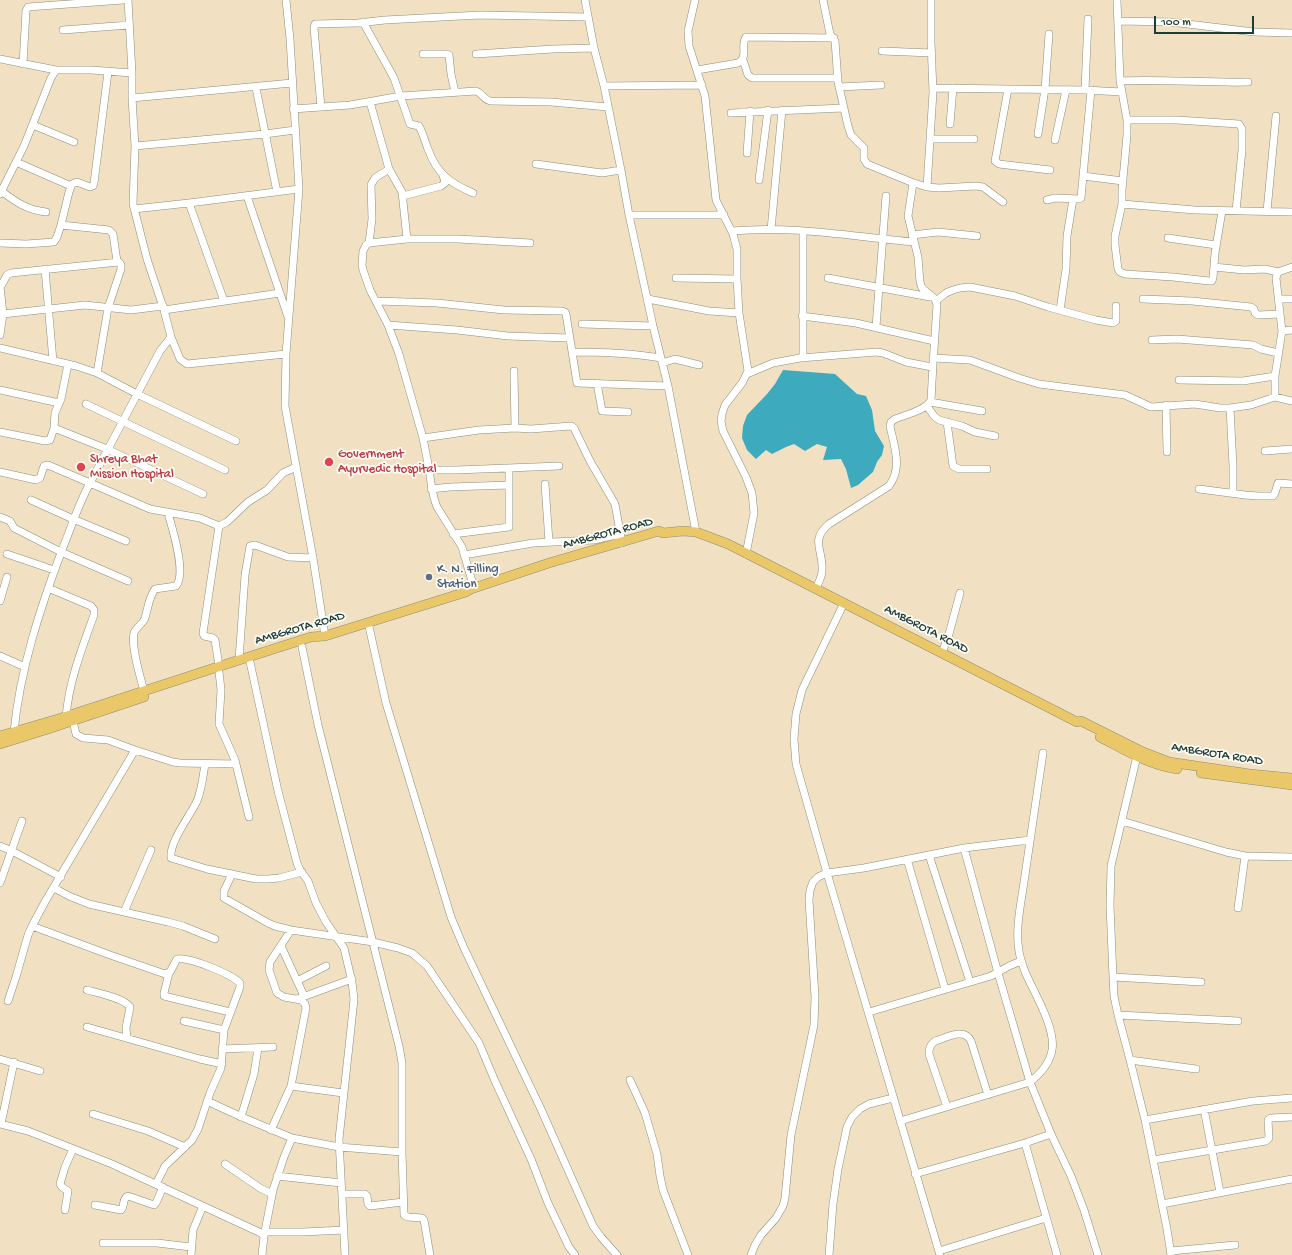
<!DOCTYPE html>
<html>
<head>
<meta charset="utf-8">
<style>
  body { margin:0 }
  #map { position:relative; width:1292px; height:1255px; overflow:hidden; background:#f1e1c2; font-family:"Gochi Hand",sans-serif }
  canvas { display:block }
  .scale { position:absolute; left:1154px; top:16px; width:100px; height:18px; box-sizing:border-box; border:2px solid #1f3d34; border-top:0; padding-left:5px; font-size:12px; line-height:14px; white-space:nowrap; color:#1f3d34; -webkit-text-stroke:3px #fdfcf7; paint-order:stroke }
</style>
</head>
<body>
<div id="map">
<canvas width="1292" height="1255"></canvas>
<div class="scale">100 m</div>
</div>
<script>
const g = document.querySelector('canvas').getContext('2d');
g.lineJoin = 'round';
function paint(path, color) { g.fillStyle = color; g.fill(path, 'evenodd'); }
function stroke(path, color, width, dash) { g.strokeStyle = color; g.lineWidth = width; g.lineCap = dash ? 'butt' : 'round'; g.setLineDash(dash || []); g.stroke(path); }
function label(font, color, halo, rows, align = 'center') {
  g.font = font + ' "Gochi Hand",sans-serif'; g.lineWidth = 3.5; g.setLineDash([]); g.textBaseline = 'middle'; g.strokeStyle = halo; g.fillStyle = color; for (const [text, x, y, turn = 0] of rows) {
    g.save(); g.translate(x, y); g.rotate((+turn || 0) * Math.PI / 180); g.textAlign = isNaN(turn) ? turn : align; if (halo) g.strokeText(text, 0, 0); g.fillText(text, 0, 0); g.restore();
  }
}
const water = new Path2D(`
  M783,370L835,374L857,394L866,396L872,410L875,431L884,446L882,455L877,462L873,472L858,485L851,488L846,469L841,459L823,460L827,447L817,444L805,451L794,444L786,447L772,454L766,450L756,459L747,450L742,438L743,426L747,415L767,394L775,384Z`);
const minor = new Path2D(`
  M128,0L132,73V98L135,146L133,204L147,259L164,310L171,337
  M286,0L290,39L299,189L286,354L285,406L313,558L325,636
  M585,0L594,48L604,86L621,170L629,215L653,326L668,386L696,532
  M695,0L688,31L689,46L705,96L716,200L733,234L737,249V279L739,313L748,371L742,383L725,405L722,414L721,421L723,431L746,477L752,493L754,513L746,554
  M823,0L830,34L835,41L838,82L848,126L851,135L864,148V159L867,164L911,182L927,187L939,188L976,186L983,187L1003,202
  M1117,0L1120,81L1127,120V135L1122,190V204L1115,236V245L1118,269L1120,272L1125,274L1173,277L1209,281H1212L1213,278L1215,253L1222,211
  M1119,21L1171,22L1254,32L1292,33
  M363,22L394,78L410,124L419,126C423,133 425,142 428,149C437,174 450,183 473,193
  M63,30L129,25
  M882,51L932,53
  M423,54H447L449,55L451,74L455,92
  M476,54L553,49L594,48
  M0,59L56,70
  M743,60L748,75L752,78H838
  M23,64L26,11L28,7L123,0
  M697,70L738,63C749,57 740,45 746,37L834,38
  M1120,81C1163,79 1205,83 1248,82
  M604,86L702,85
  M839,87L881,85
  M256,88L277,192
  M933,88L1085,90L1122,92
  M1008,89L995,161L999,164L1050,170
  M1085,90L1088,19
  M132,98L292,83
  M370,102L389,169L402,192L407,239L369,243L366,245L363,251L362,265L363,270L370,290L388,325L399,354L423,438
  M321,107L314,28L315,24L358,23L385,20L480,15L588,17
  M293,109L350,105L401,96L476,91C482,93 483,99 490,101L551,102L608,107
  M731,113L843,108
  M1127,120H1177L1239,124L1242,129V150L1236,211
  M950,124L953,88
  M33,125L74,142
  M1038,134L1045,89L1049,34
  M930,139H974
  M1055,140L1066,90
  M135,146L265,134L295,130
  M747,153L750,111
  M16,162L71,186
  M536,164L602,173L621,170
  M1083,176L1123,181
  M759,180L768,110
  M927,187L933,92L931,42V0
  M1,191C16,202 27,210 46,212
  M0,194L24,146L51,78L56,70H91L132,73
  M247,196L288,317
  M403,196L441,186L445,183L443,175
  M1047,200L1055,198L1079,199L1081,198L1091,90
  M189,203L224,301
  M1122,204L1195,210L1292,212
  M134,209L189,203L299,189
  M1267,211L1276,116
  M629,215H724
  M61,225L69,192L72,184L77,182L90,187L93,186L94,183L108,72
  M771,230L782,110
  M732,231C793,225 854,237 914,242
  M912,235L938,232L977,236
  M1168,238L1216,245
  M407,239H458L530,243
  M0,243L26,244L54,242L57,237L61,225L109,230L113,234L117,261
  M369,243L372,219L371,185L375,178L389,169
  M1214,267L1244,270L1265,269L1278,272
  M45,269L53,361
  M676,278L737,279
  M828,278L930,297
  M0,286L3,314L85,305L131,310L163,306
  M1,286L7,275L11,273L119,262L121,265V269L108,308L97,373
  M648,299L709,311L739,313
  M1143,299L1192,301L1251,307L1254,309L1255,313L1258,315L1280,314
  M1278,299H1292
  M376,301L437,303L504,310L562,311L565,312L566,314L577,383L668,386
  M936,301L946,293L953,290L960,288L970,287L1015,296L1048,307L1096,320L1113,323L1116,321V306
  M164,310L280,293
  M1060,310L1066,269L1067,236L1073,199
  M802,316L856,323L934,341
  M582,324L653,326
  M388,325L457,330L508,336L569,338
  M876,327L886,196
  M1282,331L1292,330
  M0,335L3,314
  M1152,340L1177,339L1253,345L1261,349L1278,353
  M0,348L76,366L97,373L137,394L236,441
  M572,352C602,352 631,353 661,358
  M803,358V231
  M933,358L970,360L1019,378L1039,384L1125,395L1151,407L1195,404L1220,408H1230L1251,405L1275,397L1292,401
  M662,363L675,359L699,365
  M514,371L515,428
  M747,374L773,363L800,358L877,352L883,353L906,362L932,367
  M1179,380L1243,381L1275,376
  M597,383L602,411L628,412
  M0,390L59,403
  M1275,397V376L1282,331L1276,278L1278,272L1292,267
  M930,402L982,411
  M86,404L225,470
  M1166,405L1167,452
  M927,406L934,416L939,420L962,426L975,432L995,436
  M1230,408L1233,466V493
  M947,422L953,466L959,469H987
  M54,428L107,449L203,494
  M0,432L45,441L50,440L54,428L55,413L61,399L68,364
  M1265,451L1292,449
  M429,470H456L559,466
  M0,472L36,480L40,478L44,466L48,465L90,483L160,351L171,337L180,359L187,364L286,354
  M545,484L549,542
  M431,489L450,487L509,485
  M1199,489L1245,495L1258,496H1273L1275,493L1278,483L1292,484
  M31,500L73,519L126,541
  M0,517L10,521L14,528L61,552L128,581
  M219,526L227,522L248,502L267,490L283,473L296,467
  M453,534L509,527V468
  M7,554L54,570
  M464,555L533,543L594,540L620,534
  M48,588L91,606L94,610V615C82,648 69,681 66,717
  M474,588L462,547L437,507C432,495 431,483 429,469C427,459 425,448 423,438L479,430L515,428L531,429L571,426L574,428L590,461L615,504L622,543
  M816,589C818,583 822,577 822,571C824,550 809,541 829,524L889,486C903,468 894,446 890,426L891,422L895,419C905,415 927,410 931,400L933,364L937,305L935,299L922,288L920,282L918,257L908,216L913,183
  M0,601L7,577
  M844,603L802,690L796,714L794,739L796,764L827,873L940,1255
  M368,622L386,703L451,917L464,948L540,1107L593,1226L601,1237L617,1255
  M302,647L318,725L399,1046L402,1063V1152L404,1215L408,1217L422,1218L424,1220L430,1255
  M942,653L949,634L960,593
  M0,656L25,667
  M239,660L245,575L250,546L255,545L288,557L313,558
  M250,662L278,791L297,863L300,870L308,881L316,903L326,922L344,948L352,982L354,999L353,1009L339,1139L345,1255
  M219,672L221,690L219,724L235,760L249,817
  M144,691C140,676 131,647 134,633C136,627 143,624 145,618C148,608 149,597 155,589L176,586C187,573 172,528 168,513
  M73,721L76,734L83,738L108,740L135,750L173,762L180,763L236,764
  M14,732C20,669 40,609 62,550C71,528 78,505 90,483L150,509L200,518L219,526L203,633L204,636L213,638L215,640L219,666
  M1137,756L1111,866L1110,906L1113,977L1114,996L1118,1015L1130,1060L1145,1120L1167,1229L1171,1255
  M205,764C203,776 202,789 197,801C190,816 169,842 171,858L207,869L256,879H268L279,878L302,872
  M1122,821L1226,852L1245,856L1292,857
  M0,846L12,851L61,877
  M964,848L998,973L1030,1082L1051,1134L1071,1176L1084,1210L1098,1255
  M929,855L970,982
  M907,859L945,989
  M232,874L224,891V898L268,923L275,926L291,930L373,942L398,948L412,953L427,966L479,1043L495,1081L531,1159L548,1203L569,1247L575,1255
  M0,883L22,821
  M54,888L69,896L89,904L168,922L183,926L215,939
  M1238,908L1245,856
  M124,912L151,850
  M32,926L110,955L165,974L170,972L177,959C190,957 231,974 240,983V987L224,1030L221,1068L210,1093L198,1129L192,1140L165,1166L156,1184
  M281,946L304,996
  M169,973L164,993V996L230,1012
  M1113,977L1201,982
  M297,981L326,966
  M87,990C98,993 124,998 130,1007L126,1028L127,1038
  M297,999L352,979
  M8,1001L16,977L28,935L32,926L46,900L135,750
  M869,1012L991,976L1009,966L1021,961
  M1118,1015L1238,1021
  M184,1021L224,1030
  M87,1027L200,1059L222,1064
  M222,1049L273,1047
  M0,1059L40,1071
  M1130,1060L1196,1069
  M630,1080L645,1113L657,1154L660,1176L663,1190L688,1255
  M291,1086L343,1093
  M207,1101L244,1118L292,1138L339,1147L402,1152
  M947,1107L929,1054C929,1048 930,1045 935,1041C946,1038 964,1027 971,1041L988,1095
  M1204,1109L1220,1192
  M93,1114L148,1131L185,1147
  M241,1117L254,1074L258,1048
  M1145,1120L1253,1101L1292,1098
  M900,1121L1030,1082C1040,1074 1050,1063 1052,1050C1056,1029 1035,994 1026,974C1023,966 1020,959 1019,951C1015,930 1021,903 1024,882C1030,839 1037,796 1043,753
  M0,1124L28,1131L112,1164L261,1233L264,1236L262,1255
  M1,1124L14,1062
  M271,1130L291,1086L306,1008L305,1004L301,1000L284,997L277,993L269,970L270,962L291,930
  M1025,1143L1057,1255
  M1153,1160L1266,1141L1269,1138L1268,1120L1271,1118L1292,1117
  M225,1164L260,1188L272,1194
  M915,1174L1025,1143L1051,1134
  M277,1176L341,1183
  M342,1194H365L367,1196L368,1204L370,1206L403,1202
  M1162,1204L1292,1179
  M95,1205L121,1210C125,1206 122,1198 128,1196L154,1205L156,1203L163,1187
  M65,1210L68,1191L62,1187L60,1184L65,1167L73,1149
  M265,1232H303L344,1230
  M264,1236L273,1190L284,1157L292,1138
  M103,1243H157L191,1247
  M939,1251L1046,1218
  M1171,1251L1235,1245
  M191,1255L193,1230L203,1206
  M751,1255L755,1245L761,1235L776,1218L783,1206L785,1198L791,1135L814,1025L815,997L809,900L810,890L813,882L818,877L827,873L864,868L964,848L1030,840
  M829,1255L833,1204L838,1169L847,1127L852,1117L860,1109L869,1104L893,1098`);
const major = new Path2D(`
  M0,736L58,719L239,660L311,637L325,636L466,592L471,589L549,563L659,531L663,533L683,531L696,532L728,544L1077,722L1081,721L1143,752L1169,762L1250,774L1292,778
  M1100,737C1125,750 1149,765 1177,769
  M0,744L48,729L144,697
  M1201,773L1292,785`);
const markers = [
  [329,462,5,"#e0444e"],
  [81,467,5,"#e0444e"],
  [429,577,4,"#5c6f8a"]
];
const healthNames = [
  ["Government",338,455],
  ["Ayurvedic Hospital",338,470],
  ["Shreya Bhat",90,460],
  ["Mission Hospital",90,475]
];
const streetNames = [
  ["AMBGROTA ROAD",608,534,-15],
  ["AMBGROTA ROAD",300,629,-16],
  ["AMBGROTA ROAD",926,630,27],
  ["AMBGROTA ROAD",1217,755,9]
];
const serviceNames = [
  ["K. N. Filling",437,570],
  ["Station",437,585]
];
paint(water, '#3eaabd');
stroke(minor, '#888f7b', 8);
stroke(major, '#888f7b', 10);
stroke(minor, '#fff', 7);
stroke(major, '#eac769', 9);
for (const [x, y, r, color] of markers) { const dot = new Path2D(); dot.arc(x, y, r, 0, 2 * Math.PI); g.fillStyle = color; g.fill(dot); stroke(dot, '#fdfcf7', 1.5); }
label('13px', '#be3a42', '#fdfcf7', healthNames, 'left');
label('13px', '#1f3d34', '#fdfcf7', streetNames);
label('13px', '#4e5e75', '#fdfcf7', serviceNames, 'left');
</script>
</body>
</html>
